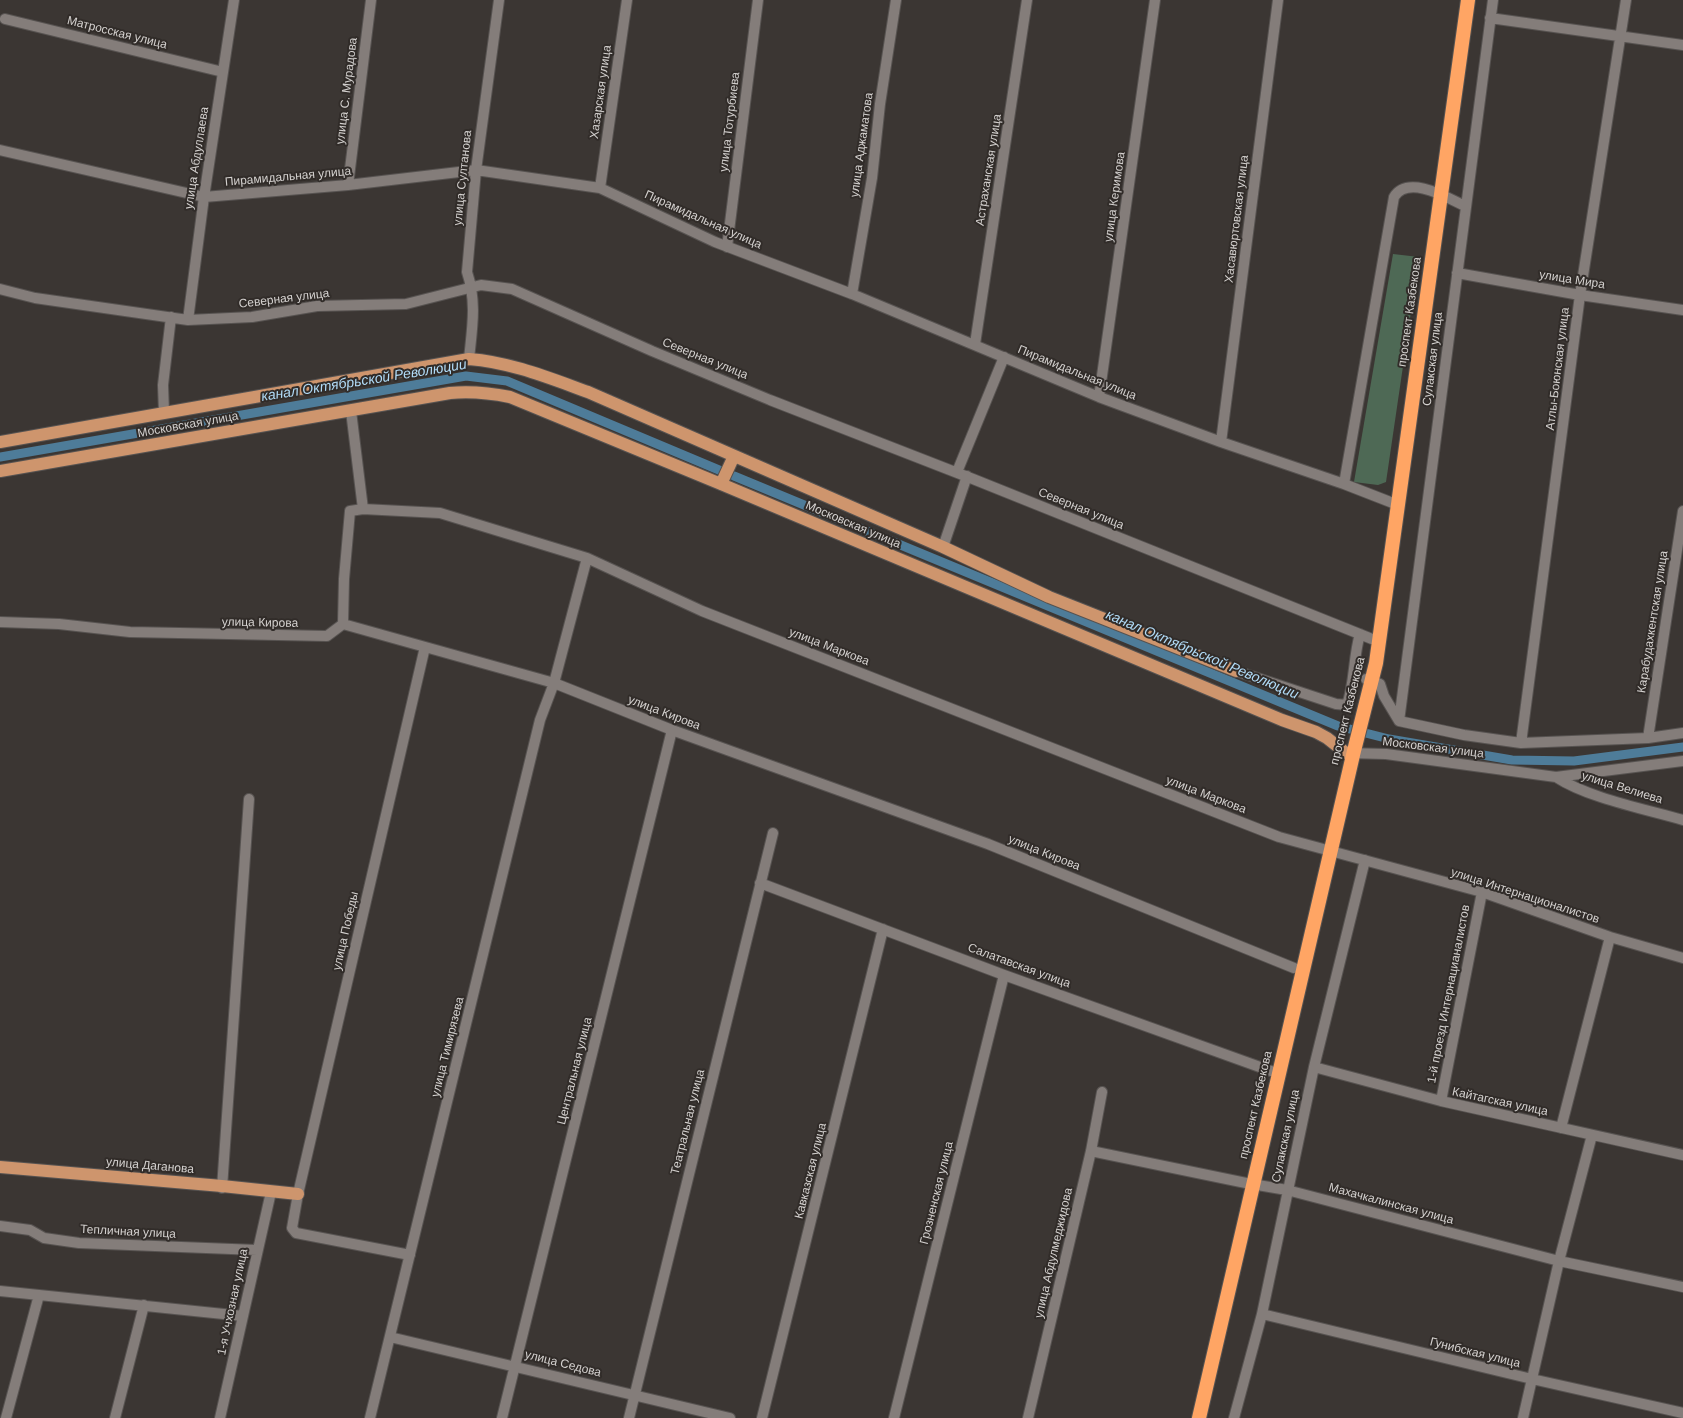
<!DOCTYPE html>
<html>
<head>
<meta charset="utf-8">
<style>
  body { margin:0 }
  canvas { display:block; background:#3b3633 }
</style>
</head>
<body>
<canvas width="1683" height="1418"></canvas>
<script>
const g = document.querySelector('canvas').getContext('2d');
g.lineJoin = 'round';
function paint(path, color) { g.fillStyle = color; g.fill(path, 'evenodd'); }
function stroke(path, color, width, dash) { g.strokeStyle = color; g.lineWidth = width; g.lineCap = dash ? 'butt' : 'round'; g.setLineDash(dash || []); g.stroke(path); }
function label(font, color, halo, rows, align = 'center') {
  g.font = font + ' Helvetica,sans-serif'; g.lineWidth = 4; g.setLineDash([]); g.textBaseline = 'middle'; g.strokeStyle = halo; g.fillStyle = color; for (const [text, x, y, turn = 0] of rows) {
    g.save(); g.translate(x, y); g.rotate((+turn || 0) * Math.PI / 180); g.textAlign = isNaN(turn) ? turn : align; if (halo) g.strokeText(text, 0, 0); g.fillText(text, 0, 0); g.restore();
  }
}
const green = new Path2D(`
  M1393,254L1419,257L1386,482L1378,485L1354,482Z`);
const canal = new Path2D(`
  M0,457L466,376L507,381L719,470
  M734,476L1338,726L1389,739L1512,760L1574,761L1683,747`);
const minor = new Path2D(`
  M1490,18L1683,45
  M5,19L223,72
  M0,150L204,197L348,185L476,170L600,188L715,242L852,294L1099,397L1221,442L1344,484L1398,505
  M348,185L371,0
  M600,188L627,0
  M727,247L758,0
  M1457,273L1580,295L1683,310
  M0,289L35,298L188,320L252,317L317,306L406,304L481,285L512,289L652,351L770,400L973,479L1372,639
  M852,294L872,178L880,104L896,0
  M188,320L204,197L234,0
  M975,344L1027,0
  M469,359C472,329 477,302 467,272L476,170L499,0
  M1099,397L1155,0
  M351,411L363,509
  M164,413L163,385L171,317
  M1221,442L1278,0
  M957,472L1004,357
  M1344,484L1394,197C1408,174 1448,198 1465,206
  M943,547L967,476
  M0,622L59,624L130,632L327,636L343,624L554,683L672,730L988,844L1294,968
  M343,624L344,579L350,511L363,509L440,513L587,558L702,611L1279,837L1482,892L1610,937L1683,958
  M1236,671L1336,704L1347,705C1355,682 1353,658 1360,634
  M1366,679L1380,684L1384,696L1399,721L1464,735L1521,743L1648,738L1683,733
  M1399,721L1493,0
  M1648,738L1683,511
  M1521,743L1580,295L1626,0
  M1347,753L1386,754L1556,777L1683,761
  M1556,777C1588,798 1645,809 1683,820
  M760,883L1004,975L1271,1071
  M1314,1067L1441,1101L1683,1155
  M1441,1101L1482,892
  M1561,1128L1610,937
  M1091,1151L1246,1183L1287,1190L1559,1261L1683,1287
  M222,1188L249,799
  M0,1226L30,1230L44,1238L79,1243L257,1250
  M410,1255L296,1233L292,1228L298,1194L425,647
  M0,1291L243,1316
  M1262,1314L1532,1379L1683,1413
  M390,1337L730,1418
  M6,1418L39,1295
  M115,1418L144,1305
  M220,1418L271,1192
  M370,1418L540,720L554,683L587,558
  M502,1418L672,730
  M629,1418L773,833
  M762,1418L883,929
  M894,1418L1004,975
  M1028,1418L1091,1151L1102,1092
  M1234,1418L1262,1314L1314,1067L1365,860
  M1523,1418L1559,1261L1592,1135`);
const major = new Path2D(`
  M0,442L469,359C510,362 549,378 588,392L943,547L1049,597L1236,671
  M0,471L450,393C471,391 490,393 510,397L721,484L1282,720L1316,732L1327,738L1346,753
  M721,484L734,456
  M0,1167L222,1186L298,1194`);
const highway = new Path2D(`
  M1199,1418L1353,755L1376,663L1468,0`);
const streetNames = [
  ["Матросская улица",117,33,14],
  ["улица С. Мурадова",347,91,-83],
  ["Хазарская улица",601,92,-82],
  ["улица Тотурбиева",730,122,-83],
  ["улица Аджаматова",862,145,-82],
  ["улица Абдуллаева",197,158,-81],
  ["Астраханская улица",989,170,-81],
  ["Пирамидальная улица",288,177,-5],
  ["улица Султанова",463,178,-84],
  ["улица Керимова",1115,197,-82],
  ["Хасавюртовская улица",1237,219,-83],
  ["Пирамидальная улица",703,220,24],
  ["улица Мира",1572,280,9],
  ["Северная улица",284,299,-7],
  ["проспект Казбекова",1410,312,-82],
  ["Северная улица",705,359,22],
  ["Сулакская улица",1433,359,-83],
  ["Атлы-Боюнская улица",1558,369,-83],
  ["Пирамидальная улица",1077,373,22],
  ["Московская улица",188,425,-10],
  ["Северная улица",1081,509,22],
  ["Московская улица",853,525,23],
  ["Карабудахкентская улица",1653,622,-81],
  ["улица Кирова",260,623,1],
  ["улица Маркова",829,647,21],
  ["проспект Казбекова",1348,711,-76],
  ["улица Кирова",664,713,21],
  ["Московская улица",1433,748,7],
  ["улица Велиева",1622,788,17],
  ["улица Маркова",1206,795,21],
  ["улица Кирова",1044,853,22],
  ["улица Интернационалистов",1525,896,18],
  ["улица Победы",346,931,-77],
  ["Салатавская улица",1019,966,20],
  ["1-й проезд Интернацианалистов",1449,994,-79],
  ["улица Тимирязева",448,1047,-76],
  ["Центральная улица",575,1071,-76],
  ["Кайтагская улица",1500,1102,12],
  ["проспект Казбекова",1256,1105,-77],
  ["Театральная улица",688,1122,-76],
  ["Сулакская улица",1286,1136,-78],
  ["улица Даганова",150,1166,5],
  ["Кавказская улица",811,1171,-76],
  ["Грозненская улица",937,1193,-76],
  ["Махачкалинская улица",1391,1204,15],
  ["Тепличная улица",128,1232,3],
  ["улица Абдулмеджидова",1054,1253,-77],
  ["1-я Учхозная улица",233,1302,-78],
  ["Гунибская улица",1475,1353,14],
  ["улица Седова",563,1364,14]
];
const waterNames = [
  ["канал Октябрьской Революции",364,381,-9],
  ["канал Октябрьской Революции",1202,655,23]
];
paint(green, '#4e6955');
stroke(canal, '#4e7c99', 9);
stroke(minor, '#575351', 12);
stroke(major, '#575351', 14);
stroke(highway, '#575351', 16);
stroke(minor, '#847d7a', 10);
stroke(major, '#ce956d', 12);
stroke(highway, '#ffa564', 14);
label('12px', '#d4d1cf', '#312c29', streetNames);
label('italic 14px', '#b1dbf7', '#312c29', waterNames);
</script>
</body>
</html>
